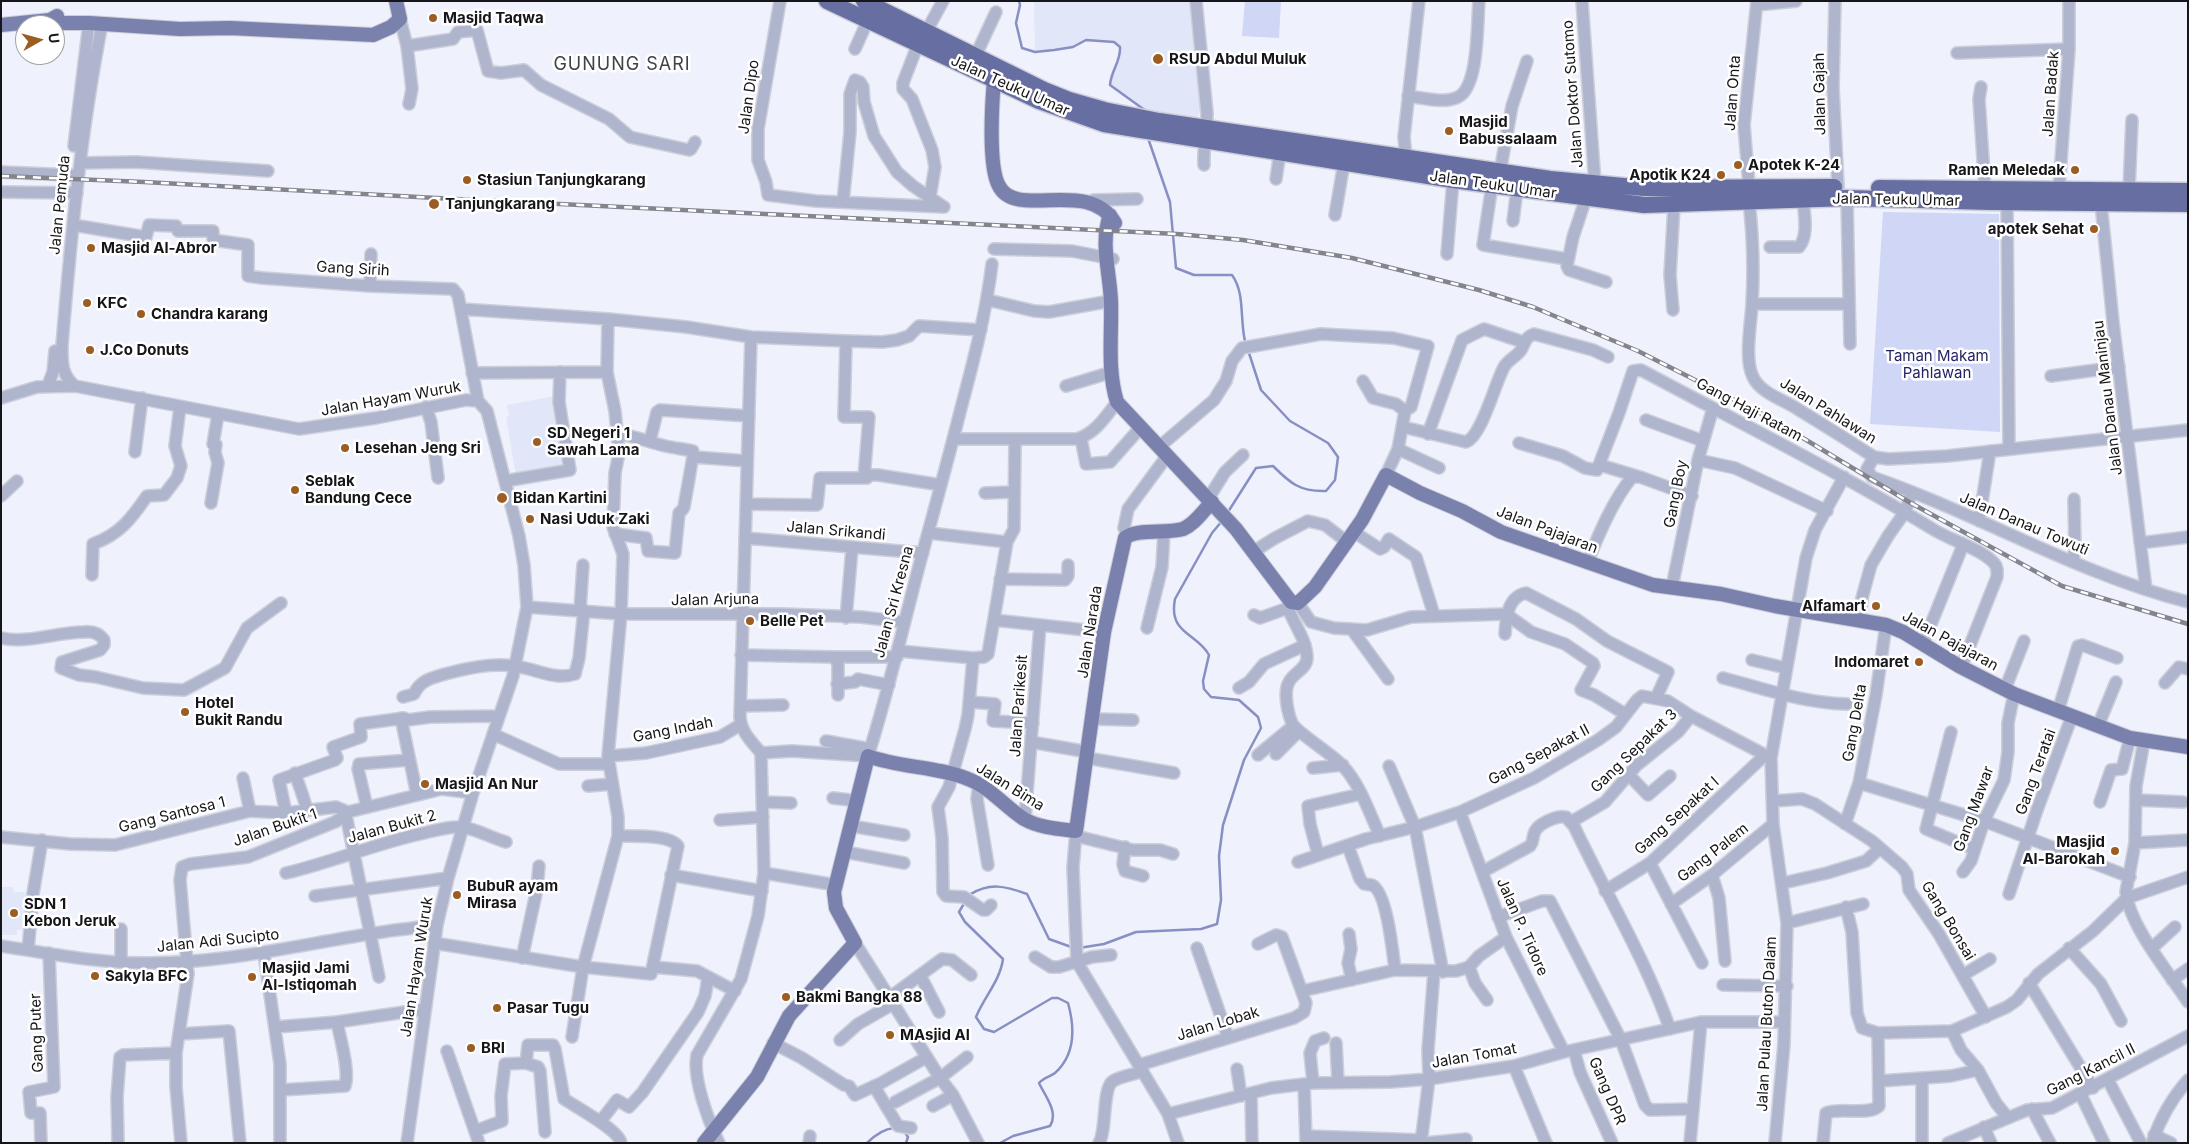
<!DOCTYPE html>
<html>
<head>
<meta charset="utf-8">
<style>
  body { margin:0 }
  #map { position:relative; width:2189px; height:1144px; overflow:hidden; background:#eff1fd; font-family:Inter,sans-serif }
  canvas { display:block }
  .frame { position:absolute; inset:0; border:2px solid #16161a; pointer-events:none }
  .north { position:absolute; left:15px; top:15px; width:50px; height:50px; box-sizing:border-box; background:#fff; border:1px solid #a2a2a3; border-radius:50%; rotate:83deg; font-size:14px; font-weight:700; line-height:20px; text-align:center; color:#16161a }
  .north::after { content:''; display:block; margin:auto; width:18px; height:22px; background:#9b5d22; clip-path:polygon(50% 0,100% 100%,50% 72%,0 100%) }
</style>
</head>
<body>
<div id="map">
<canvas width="2189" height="1144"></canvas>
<div class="frame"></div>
<div class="north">U</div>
</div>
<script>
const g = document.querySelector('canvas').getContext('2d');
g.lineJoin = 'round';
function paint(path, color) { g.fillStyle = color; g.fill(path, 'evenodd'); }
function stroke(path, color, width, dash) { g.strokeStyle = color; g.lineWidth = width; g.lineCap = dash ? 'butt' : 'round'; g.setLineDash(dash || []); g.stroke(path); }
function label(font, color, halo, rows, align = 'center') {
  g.font = font + ' Inter,sans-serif'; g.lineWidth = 5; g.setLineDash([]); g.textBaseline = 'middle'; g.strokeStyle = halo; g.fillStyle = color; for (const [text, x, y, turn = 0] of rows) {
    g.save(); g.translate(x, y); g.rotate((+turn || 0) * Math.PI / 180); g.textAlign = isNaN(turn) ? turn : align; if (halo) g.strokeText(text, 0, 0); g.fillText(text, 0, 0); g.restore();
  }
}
const built = new Path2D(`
  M1034,1H1191L1201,109L1198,116L1195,119L1156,117L1110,85V76L1121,53L1120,47L1114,42L1086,40L1073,47L1035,52Z
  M555,396L567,467L516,476L506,417L509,416L507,405Z
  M2,887H13L14,892H25L26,929L17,930V935H2Z`);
const green = new Path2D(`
  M1245,1H1281L1279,38L1242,36Z
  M1883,212L1999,214L2000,432L1870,424Z`);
const stream = new Path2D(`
  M1019,1L1020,5L1016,23L1022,48L1035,52L1054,50L1073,47L1086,40L1114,42L1120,47C1121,61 1111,71 1110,85L1146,111
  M1148,138L1170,202L1176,268L1194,275H1232C1246,294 1239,323 1246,345
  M1228,512L1256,468L1273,466C1290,483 1300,492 1326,491L1335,480L1338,457L1328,443L1290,421L1261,390L1248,350
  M969,895C990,882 1005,886 1027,894L1049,939L1074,948
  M965,902L959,912L965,922L1003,959C1000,981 984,997 976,1017L984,1029L994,1032L1052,998H1058L1068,1003C1075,1028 1076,1054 1055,1073C1050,1077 1044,1077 1039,1083C1045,1096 1059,1112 1050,1126L1013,1136L1000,1143
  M1079,948L1104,944L1136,932L1201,929L1217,924L1221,900L1219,856L1223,825L1244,760L1261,728L1258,717L1239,700L1211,697L1204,689L1203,681L1209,655C1197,633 1168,634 1175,599L1212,533L1222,521
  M904,1131L908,1137L906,1143
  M867,1143C875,1135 883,1129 894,1128`);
const minor = new Path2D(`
  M780,1L758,129V160L766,182L768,195L816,201L944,207
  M1196,1L1207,113C1207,131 1203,147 1204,165
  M1582,1L1595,184
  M1835,1L1833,87L1838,187
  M1757,5L1796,1
  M400,19L407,46L412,89L409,104
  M926,32L943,1
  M918,44L903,83V89L912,99L932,150L935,167L930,197
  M407,46L453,39L458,32L477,30L488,71L501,73L524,70L541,85L609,119L630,137L689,150L691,149L695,142
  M855,49L868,20
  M1957,53L2069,49
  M975,57L996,12
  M1981,87L1979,99L1985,190
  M1408,96C1423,98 1445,104 1458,97C1479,87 1477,23 1479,1
  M74,146L89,23
  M1406,157L1404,137L1419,1
  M80,163L136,162L268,171
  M1,172L71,175
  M1500,172L1512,106L1527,61
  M1276,179L1280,152
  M1492,185L1483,245L1567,259
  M1749,186L1744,125L1757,1
  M2059,189L2069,49V1
  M2129,190L2132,120
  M1,192L77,193
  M1586,198L1573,237L1567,266L1569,270L1606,282
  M1847,198L1850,344
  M1749,201C1753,236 1754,270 1752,304C1751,324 1744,359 1753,377C1761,394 1785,400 1799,410C1824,425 1849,441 1874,457L1888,459L1947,456L2188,430
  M843,202L850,132V94L855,80L860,82L863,87L864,102L874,136L897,172L913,186L944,207
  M1090,202L1094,200L1137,199
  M2007,202L2009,449
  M2101,203L2113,322L2146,589
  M1335,215L1344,163
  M1513,221L1517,189
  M73,225L146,237L149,225L176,226L178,231H213V240L248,245V276L262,278L370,286L453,289L458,295L478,401
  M1770,247H1799C1809,235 1804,213 1803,198
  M994,249L1072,251L1113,259
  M1447,254L1453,180
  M370,286L371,254
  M988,300L1034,311L1049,312L1111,301
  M1752,304H1849
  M461,309L608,319L686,327L751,337L846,341L882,342L897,340L909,336L919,326L981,330
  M1673,310L1670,275L1674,205
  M751,337L740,717C741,732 752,742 761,753
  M846,341L844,417H869L864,478
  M472,373L607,372
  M2051,376L2119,367
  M1363,381L1373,398L1396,404L1405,411L1398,449L1386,475
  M48,385L53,372L55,351
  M75,386C61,375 62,361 62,345C71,237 81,130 102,24
  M1066,386L1112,372
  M1,398L37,387L75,386L299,429L376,418L466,400L478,401L487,411L519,536L524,565L527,607L513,676L473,793L448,878L437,925L407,1143
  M426,407L431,422L438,478
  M1646,420L1703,441
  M1403,427L1466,442C1482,436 1495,383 1504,367C1508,360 1516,357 1521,350C1526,342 1524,338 1534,334L1593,350L1608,357
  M1428,434L1462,340L1484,329L1523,342
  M1081,438L1086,464L1110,462L1141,427
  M953,439H1077C1096,433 1106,416 1117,402
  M650,441L657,412L660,410L749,416
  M1519,443L1563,456L1585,468L1597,470L1619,413L1633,371L1641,370C1738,422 1837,471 1931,528C1949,540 1980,548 1994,563C1998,567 1997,572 1997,577L1961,668
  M1159,447L1214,400L1226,381L1232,361L1242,348L1321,334L1393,338L1428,346L1411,407L1405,411
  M1398,449L1439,468
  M135,452L142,398
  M694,457L747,461
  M1874,457L1867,469L1872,477C1979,514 2078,574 2188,602
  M1698,460L1735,468L1827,511
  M1600,465L1643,478L1692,496
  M505,481L570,470L559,402L560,372
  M985,493L1014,492
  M1,496L17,481
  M1208,499L1225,472L1243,455
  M211,503L218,463L215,452L216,445L213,444L218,414
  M746,504L817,505L820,478H867L869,475H878L941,485
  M1979,521L1990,451
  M1354,532L1380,549L1384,547L1389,539L1416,557L1434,615
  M929,533L1007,542
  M615,534L646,538L648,551L675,553L679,513C682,510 683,510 684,507C685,500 694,454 693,451C684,449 674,448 665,446C648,442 636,436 618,434
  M1128,535L1124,528L1128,509L1167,456
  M745,538L923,553
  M2140,543L2188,537
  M1253,552L1275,538L1308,521L1325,525L1347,542
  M2073,562L2075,548L2074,499
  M1587,563C1599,534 1612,502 1632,477H1638
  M92,575L93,544C120,534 131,519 147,496L164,495L177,478L181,466L175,446L180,407
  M1000,579L1065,580L1068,576V565
  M1672,587L1698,460L1713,408
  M1291,602L1288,608C1294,625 1307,640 1307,658C1307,669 1293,673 1289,682C1283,692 1288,714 1292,723C1296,732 1332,754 1342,765C1360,784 1369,812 1380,836
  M1298,603L1311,622L1334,628L1367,630L1411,617L1506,614L1531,632L1565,644L1593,663L1594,666L1581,690L1594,695L1625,714
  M527,607L621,614H781L861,617L904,622
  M580,610L583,565
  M1254,615L1260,618L1288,608
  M846,618L852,548
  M994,620L1104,632
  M1860,620L1862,598L1871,565L1888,536L1905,512L1912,492
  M1147,628L1162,567L1164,532
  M1353,631L1388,679
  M1505,634C1506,619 1507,597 1526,593L1576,619L1607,641L1668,672L1656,698
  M1,638C29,644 56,632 84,632C92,631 99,633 104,640V645L100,650L62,662L61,668L79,675L96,677L143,688L184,690L225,668L247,628L281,603
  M1923,644L1963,545
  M899,651L973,658L984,657L988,654L1007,542L1014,529L1015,440
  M741,655L833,657L838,663V695
  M833,657H897
  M973,658L968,715L965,729L949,787L938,807L942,838L943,892L946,896L964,897L983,910H986L991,905
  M1752,660L1786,668
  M1723,678C1766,689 1803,703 1847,704
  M2165,683L2179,667L2188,669
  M837,684L855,682L858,679L889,685
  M1239,688L1249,682L1264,664L1305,645
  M2005,689L2024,641
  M403,697L414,694C420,680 432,678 445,674C468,668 490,663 514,666C534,668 555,681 575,674L579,658L584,610
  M970,702L995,704L993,721L1033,723
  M741,706L783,705
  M2058,711L2078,646L2082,645L2117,658
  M401,718L417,795
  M1094,719L1133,720
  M2098,726L2116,682
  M1951,732L1926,829L1974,849
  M493,734L559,764H609
  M826,741L870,749
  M2144,741L2136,786L2135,843L2126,892C2129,925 2169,973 2188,1002
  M1031,742L1088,752
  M761,753L792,751L868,756C889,690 904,622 922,555C935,507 948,460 960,412C973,363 986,314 992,264
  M1276,754L1299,731
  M1258,755L1293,726
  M608,756L646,753L720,737L740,725
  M1087,758L1174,773
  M1389,766L1415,827L1443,972
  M1313,768L1343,765
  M295,773C299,786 304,797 307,811
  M1629,775L1648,795L1670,776
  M243,778L250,811
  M1859,783L1984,821L2130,877
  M979,784L977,799L988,865
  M588,786L612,784
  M833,798L858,801
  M2137,800L2183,802
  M1773,801L1802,799L1815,804L1872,841L1902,867L1907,874L1909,890L1939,934L1986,1017
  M763,802L791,803
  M2100,802L2111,770L2122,769L2130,738
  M367,807L358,769L359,764L409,760
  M348,812L346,815L379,977
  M348,812L442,789L473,793
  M1460,812L1506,937L1564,1052
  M286,813L279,780L335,760L337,758L333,747L361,737L360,724L404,718L408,720L430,717L499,716
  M1025,819L1040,625
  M720,820L763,817
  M1571,822L1605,802L1637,765L1678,732L1691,716
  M1845,824L1859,783L1876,695L1886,625
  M851,826L904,835
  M1076,831L1073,868L1077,962L1168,1114L1178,1143
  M1076,836L1133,850H1160L1173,854
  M1,837L70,844L115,845L250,811L286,813L336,807L348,812
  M2135,843L2188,840
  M1348,846L1360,879L1364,884C1365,884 1371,885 1372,885C1387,892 1393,954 1395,970
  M1125,847L1123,864L1125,871L1143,876
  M845,852L904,863
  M1318,854L1310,824L1308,806L1361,794
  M1298,862L1366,839L1415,827L1460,812L1534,778L1598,740L1616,727L1637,700L1642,696L1668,701L1691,716L1771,758
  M1650,863L1702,963
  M1482,872L1530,846C1534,841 1532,839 1534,834C1536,824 1557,815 1566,817L1574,826C1606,894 1645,958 1670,1029
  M1963,872L1971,861L1984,821L2004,780L2008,752V723L2014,694
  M286,873C333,862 377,843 424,833C436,830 449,826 462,827C476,829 492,838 506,842
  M764,873L836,885
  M671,875L762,891
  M1712,875L1719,898L1725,961
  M1783,883L1827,873L1866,861L1879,849
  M1605,891L1650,863L1764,756
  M2009,894L2037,810L2072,716
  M315,896L448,878
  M1671,904L1712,875L1773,824
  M1846,907L1852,932L1857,1013L1862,1028L1878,1033L1952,1031L2007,1007L2017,1000L2038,974L2093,931L2127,898L2188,877
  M1498,917L1542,901H1550L1621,1040L1645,1105L1650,1110L1693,1109
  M1787,923L1863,904
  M1349,934L1351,949L1348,963L1352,980
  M434,943L583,967L651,974L678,846C669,834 632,836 618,836
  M855,943L940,1078L953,1095L978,1143
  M1,946C49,953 96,963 144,963C220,964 294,946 369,934C391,930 414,928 437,925
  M1197,948L1228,1037
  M2069,948L2101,984L2121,1021
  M2152,948L2175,927
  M28,950L33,894L42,840
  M264,953L280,1064V1143
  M1035,957L1051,967H1059L1092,957L1111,955
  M522,958L537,889L539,866
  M121,962V929
  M653,967L697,971L735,991
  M1469,967L1475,983L1487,1000
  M920,975L939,1012
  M1963,975L1990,959
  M2172,980L2188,969
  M2029,983L2093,1088
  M1723,985L1787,986
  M1302,991L1395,970L1456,971L1469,967L1479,956L1506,937
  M889,998L942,959L952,960L971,975
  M276,1027L337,1022L425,1009
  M1952,1031L1961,1050L1978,1070L1996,1103L2008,1118
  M179,1034L229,1031L240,1143
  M572,1037L583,967L618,836V817L608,756L621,614L623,554L613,527L615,473L619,453L615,411L607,372L608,319
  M840,1040L858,1024L893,1004
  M773,1043L802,1058L844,1085L849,1086L855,1095L881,1083L927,1057
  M1336,1043L1338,1082
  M1574,1050L1580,1072L1612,1143
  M447,1051L479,1143
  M526,1063L538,1067L540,1071L545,1132
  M1139,1065L1294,1018L1304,1012L1306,1003L1282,937L1276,935L1258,944
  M1514,1066L1546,1143
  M1237,1069L1241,1096
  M2108,1080L2141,1143
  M1880,1081L1951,1076L1978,1070
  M1313,1083L1310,1053L1315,1041L1324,1038
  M1304,1084L1306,1142
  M874,1086L898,1126L911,1128
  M281,1090L345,1086C350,1071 340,1038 337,1022
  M1251,1093L1252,1143
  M2081,1095L2104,1143
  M895,1102L940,1078L967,1057
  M933,1106L953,1095
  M2032,1109L2050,1143
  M1168,1114L1271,1088L1313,1083L1390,1082L1429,1079L1514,1066L1564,1052L1701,1022H1784
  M600,1122L617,1100L629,1107L642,1093L698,1012L705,996L708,978
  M1984,1127L1991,1143
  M475,1131L502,1121L501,1096L505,1064L526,1063L528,1045H553L555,1049L564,1099C576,1107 619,1130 621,1143
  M2154,1135L2171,1143
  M1306,1136L1421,1140
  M41,1143L40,1113H31L29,1092L54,1087L49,953
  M118,1143L117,1097L120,1057L123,1055L176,1053
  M181,1143L176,1087V1053L188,974L180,880L182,867L190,864L248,857L335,822L346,815
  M719,1143C709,1122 692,1078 697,1055L741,979L758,916L764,873L761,753
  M809,1143L810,1136
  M1099,1143C1107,1130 1102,1088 1113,1081C1121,1076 1133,1075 1143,1071
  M1421,1143L1429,1079L1428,1050L1434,971
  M1426,1143L1466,1139
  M1690,1143L1701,1022
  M1775,1143L1784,1044L1787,923L1773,824L1771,758L1806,558L1815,530L1844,477
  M1823,1143L1826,1113C1840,1107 1869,1116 1879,1106L1878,1033
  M1922,1143V1078
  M1948,1143L2027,1110L2052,1108L2188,1036
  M2152,1143C2160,1119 2171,1099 2188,1080`);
const major = new Path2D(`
  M50,20L56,23H89L180,29L230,28L373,35L391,27L400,19L396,1
  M1,25L50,20L57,16
  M994,80C992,103 988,167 999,186C1016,220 1089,177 1115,223
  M1110,215C1100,243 1110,273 1111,302C1112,335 1107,370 1117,402L1236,529L1291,602L1298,603L1315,587L1362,520L1386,475L1420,493L1462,511L1501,532L1653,585L1721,594L1775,606L1886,625L1903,632L1959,666L2014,694L2130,738L2188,747
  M704,1143L757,1077L789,1016L855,943L836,908L834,892L868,756C900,768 936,766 968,779C990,787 1005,807 1024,819C1040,828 1059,829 1076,831L1104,632L1125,538C1137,528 1166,534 1183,529C1195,524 1203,511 1212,502`);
const highway = new Path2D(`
  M827,1L1039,101L1104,124L1453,180L1644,205L1847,198L1991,202L2188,204
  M864,1L1044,90L1069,100L1104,110L1159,121L1550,179L1644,188L1834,187
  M1879,188L2188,191`);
const rail = new Path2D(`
  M1,176L144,182L436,198L1177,234L1243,240L1352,258L1479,290L1533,307L1638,351L1768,417L1909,502L2062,586L2188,624`);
const markers = [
  [433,18,5,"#9b5d22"],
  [1158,59,6,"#9b5d22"],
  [1449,131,5,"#9b5d22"],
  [1738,165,5,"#9b5d22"],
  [2075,170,5,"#9b5d22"],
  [1721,175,5,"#9b5d22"],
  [467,180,5,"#9b5d22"],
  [434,204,6,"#9b5d22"],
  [2094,229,5,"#9b5d22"],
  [91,248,5,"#9b5d22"],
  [87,303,5,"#9b5d22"],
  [141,314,5,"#9b5d22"],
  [90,350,5,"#9b5d22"],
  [537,442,5,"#9b5d22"],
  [345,448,5,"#9b5d22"],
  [295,490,5,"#9b5d22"],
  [502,498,6,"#9b5d22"],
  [530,519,5,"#9b5d22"],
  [1876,606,5,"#9b5d22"],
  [750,621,5,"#9b5d22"],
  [1919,662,5,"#9b5d22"],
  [185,712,5,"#9b5d22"],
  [425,784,5,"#9b5d22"],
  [2115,851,5,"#9b5d22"],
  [457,895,5,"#9b5d22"],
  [14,913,5,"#9b5d22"],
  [95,976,5,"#9b5d22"],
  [252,977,5,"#9b5d22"],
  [786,997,5,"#9b5d22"],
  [497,1008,5,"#9b5d22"],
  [890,1035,5,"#9b5d22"],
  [471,1048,5,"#9b5d22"]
];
const poiNames = [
  ["Masjid Taqwa",443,18],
  ["RSUD Abdul Muluk",1169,59],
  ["Masjid",1459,122],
  ["Babussalaam",1459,139],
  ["Apotek K-24",1748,165],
  ["Ramen Meledak",2065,170,"right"],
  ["Apotik K24",1711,175,"right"],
  ["Stasiun Tanjungkarang",477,180],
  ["Tanjungkarang",445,204],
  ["apotek Sehat",2084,229,"right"],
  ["Masjid Al-Abror",101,248],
  ["KFC",97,303],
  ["Chandra karang",151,314],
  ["J.Co Donuts",100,350],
  ["SD Negeri 1",547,433],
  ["Sawah Lama",547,450],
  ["Lesehan Jeng Sri",355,448],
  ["Seblak",305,481],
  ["Bandung Cece",305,498],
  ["Bidan Kartini",513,498],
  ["Nasi Uduk Zaki",540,519],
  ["Alfamart",1866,606,"right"],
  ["Belle Pet",760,621],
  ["Indomaret",1909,662,"right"],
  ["Hotel",195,703],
  ["Bukit Randu",195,720],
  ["Masjid An Nur",435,784],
  ["Masjid",2105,842,"right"],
  ["Al-Barokah",2105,859,"right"],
  ["BubuR ayam",467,886],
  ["Mirasa",467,903],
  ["SDN 1",24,904],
  ["Kebon Jeruk",24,921],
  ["Masjid Jami",262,968],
  ["Al-Istiqomah",262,985],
  ["Sakyla BFC",105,976],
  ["Bakmi Bangka 88",796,997],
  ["Pasar Tugu",507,1008],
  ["MAsjid Al",900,1035],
  ["BRI",481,1048]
];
const streetNames = [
  ["Jalan Teuku Umar",1010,86,24],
  ["Jalan Onta",1733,93,-86],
  ["Jalan Doktor Sutomo",1573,94,-94],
  ["Jalan Gajah",1820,94,-91],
  ["Jalan Badak",2051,94,-86],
  ["Jalan Dipo",749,97,-82],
  ["Jalan Teuku Umar",1493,185,8],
  ["Jalan Teuku Umar",1896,200,1],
  ["Jalan Pemuda",60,205,-84],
  ["Gang Sirih",353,269,3],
  ["Jalan Danau Maninjau",2108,398,-97],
  ["Jalan Hayam Wuruk",391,399,-10],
  ["Gang Haji Ratam",1749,410,28],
  ["Jalan Pahlawan",1828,411,32],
  ["Gang Boy",1676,494,-79],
  ["Jalan Danau Towuti",2024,524,23],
  ["Jalan Pajajaran",1547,530,21],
  ["Jalan Srikandi",836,531,5],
  ["Jalan Arjuna",715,600,-1],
  ["Jalan Sri Kresna",894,602,-75],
  ["Jalan Narada",1090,632,-81],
  ["Jalan Pajajaran",1950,641,29],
  ["Jalan Parikesit",1019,706,-86],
  ["Gang Delta",1855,723,-80],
  ["Gang Indah",673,730,-11],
  ["Gang Sepakat 3",1634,751,-44],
  ["Gang Sepakat II",1539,755,-28],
  ["Gang Teratai",2036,772,-70],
  ["Jalan Bima",1010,787,32],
  ["Gang Mawar",1974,809,-70],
  ["Gang Santosa 1",172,815,-14],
  ["Gang Sepakat I",1677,816,-42],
  ["Jalan Bukit 2",392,827,-15],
  ["Jalan Bukit 1",275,828,-19],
  ["Gang Palem",1713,853,-38],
  ["Gang Bonsai",1948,921,59],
  ["Jalan P. Tidore",1522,927,66],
  ["Jalan Adi Sucipto",218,941,-6],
  ["Jalan Hayam Wuruk",417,967,-81],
  ["Jalan Lobak",1218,1024,-17],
  ["Jalan Pulau Buton Dalam",1767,1024,-87],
  ["Gang Puter",37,1033,-92],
  ["Jalan Tomat",1474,1056,-10],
  ["Gang Kancil II",2091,1070,-27],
  ["Gang DPR",1607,1091,67]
];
const parkNames = [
  ["Taman Makam",1937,356],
  ["Pahlawan",1937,373]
];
const quarterNames = [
  ["GUNUNG SARI",622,65]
];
paint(built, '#e2e6f9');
paint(green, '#d0d6f6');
stroke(stream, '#878fc3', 2.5);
stroke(minor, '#ccced9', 14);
stroke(major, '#ccced9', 16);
stroke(highway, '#ccced9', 19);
stroke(minor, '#b0b5ce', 11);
stroke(major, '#7a81ad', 14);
stroke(highway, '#676ea1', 16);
stroke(rail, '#83848c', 4.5);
stroke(rail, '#fff', 2.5, [8]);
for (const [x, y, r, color] of markers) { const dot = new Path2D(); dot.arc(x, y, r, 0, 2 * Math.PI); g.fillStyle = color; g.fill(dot); stroke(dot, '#fff', 2); }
label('bold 15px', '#16161a', '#fff', poiNames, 'left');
label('15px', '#16161a', '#fff', streetNames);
label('15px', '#242464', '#fff', parkNames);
g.letterSpacing = '1px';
label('18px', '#40424b', '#fff', quarterNames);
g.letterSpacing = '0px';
</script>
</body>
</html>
